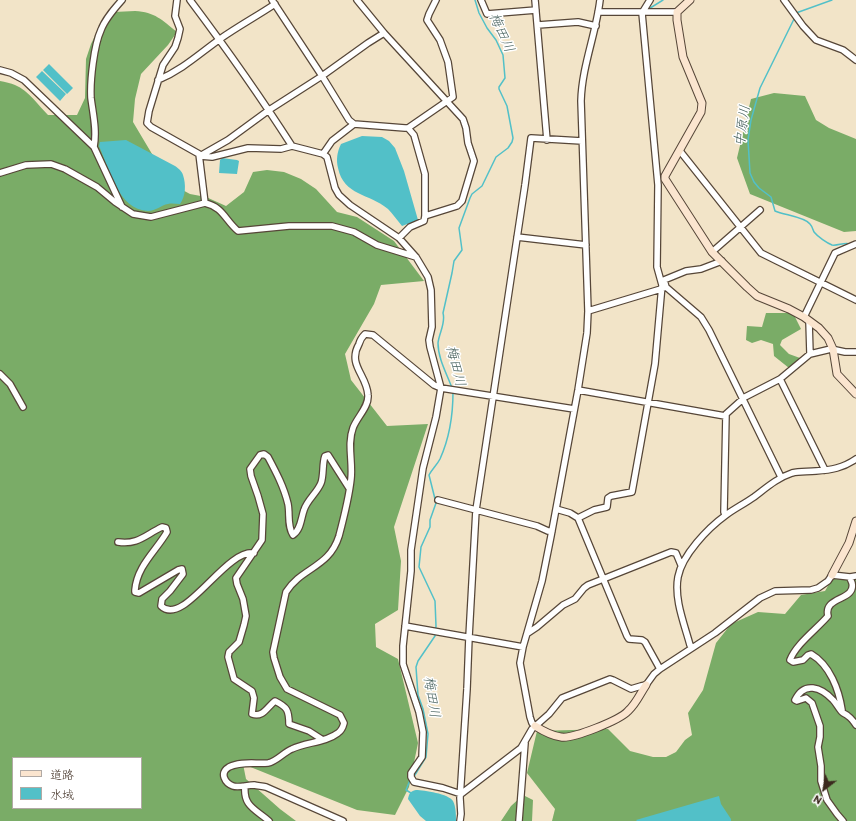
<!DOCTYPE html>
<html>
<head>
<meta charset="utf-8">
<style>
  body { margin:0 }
  #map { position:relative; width:856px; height:821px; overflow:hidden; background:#f2e4c8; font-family:Itim,"Klee One",sans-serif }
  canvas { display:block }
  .legend { position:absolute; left:12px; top:757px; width:130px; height:52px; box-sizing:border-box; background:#fff; border:1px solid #b1aaa5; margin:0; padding:5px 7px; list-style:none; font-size:12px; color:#3b2a1e }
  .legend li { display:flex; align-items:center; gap:8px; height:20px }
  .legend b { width:20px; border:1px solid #b1aaa5 }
  .north { position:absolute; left:804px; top:769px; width:40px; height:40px; -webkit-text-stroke:3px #fff; paint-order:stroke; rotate:211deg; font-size:11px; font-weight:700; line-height:16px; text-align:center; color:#3b2a1e }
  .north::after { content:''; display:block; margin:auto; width:14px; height:18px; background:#3b2a1e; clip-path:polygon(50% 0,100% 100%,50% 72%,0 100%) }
</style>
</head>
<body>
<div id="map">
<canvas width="856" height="821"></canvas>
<ul class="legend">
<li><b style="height:5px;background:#fbe5cf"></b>道路</li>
<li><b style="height:11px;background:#52c0c8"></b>水域</li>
</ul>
<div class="north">N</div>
</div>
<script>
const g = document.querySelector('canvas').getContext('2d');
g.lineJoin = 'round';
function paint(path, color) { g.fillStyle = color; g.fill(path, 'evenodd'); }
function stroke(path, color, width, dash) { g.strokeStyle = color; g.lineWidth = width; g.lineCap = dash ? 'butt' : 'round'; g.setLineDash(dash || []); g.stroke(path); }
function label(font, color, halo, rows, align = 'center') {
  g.font = font + ' Itim,"Klee One",sans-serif'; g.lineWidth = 3; g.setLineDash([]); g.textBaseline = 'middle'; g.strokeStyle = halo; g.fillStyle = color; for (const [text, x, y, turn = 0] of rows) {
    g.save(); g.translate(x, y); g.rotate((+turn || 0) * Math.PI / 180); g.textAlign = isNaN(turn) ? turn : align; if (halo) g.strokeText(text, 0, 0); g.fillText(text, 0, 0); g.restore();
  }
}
const forest = new Path2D(`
  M135,11C155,12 162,20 177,32L168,45L141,74L135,99L133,122L155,159L175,186L190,194L206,197L226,206L244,192L253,172L267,170L284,172L301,179L316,189L337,212L357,217L394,241L424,281L381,285L374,304L345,354L351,380L387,426L428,424L394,527L401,561L398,610L375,624L376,647L398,659L418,743L409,787L395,815L357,810L243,764L246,779L280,809L296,821H0V81C5,82 11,83 15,85C29,91 38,105 48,115H77L85,98L86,59L91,44L100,26L114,12ZM13,758H141V808H13Z
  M774,93L805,96L816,120L829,128L856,139V231L844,232L750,194L737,158L751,99Z
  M766,313H793L801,329L782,340L780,345L789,354L800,358L796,364L789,368L774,356L773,344L761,340L752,343L746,340L747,326L762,327Z
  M832,579L856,580V821H552L555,809L527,773L537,731L608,729L630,751L653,757H666L676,752L685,740L692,735L688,713L703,690L716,643L731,624L758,612L785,614L801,595L825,591Z
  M523,795L533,800L532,821H501L511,806Z`);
const water = new Path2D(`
  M49,64L73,88L67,94L43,70Z
  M42,71L66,94L60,101L36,77Z
  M362,136L382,137L389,141L395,148L404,171L418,220L402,226C397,220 393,214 388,209C369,193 344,196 338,168C336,160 337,152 341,144Z
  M126,140L175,166C178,168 182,171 183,175C186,184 186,196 180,204C176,204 172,203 168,204C161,205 156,211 148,211C118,210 109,168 99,146L100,142Z
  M222,158L237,160L239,161L237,174L219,173L220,160Z
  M416,790C424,790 449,794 453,801C456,807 456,815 456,821H426L420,816L408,799C409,794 410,791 416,790Z
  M719,796L721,804L731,819V821H637L636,820Z`);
const stream = new Path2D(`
  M647,10L663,0
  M796,13L832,0
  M795,17L760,88L751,120L748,140L750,173L754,182L759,188L771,197L775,211C784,215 805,217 810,224C812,226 813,230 814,232C818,237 827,243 832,245C838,246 844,242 850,244
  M452,388C447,374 438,359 438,343C439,333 446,323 443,313L452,273L454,261L462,250L459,228L470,198L472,194L482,186L496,157L508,148L512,142L513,138L507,106L499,89V87L505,78L503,55L496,40L487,28L479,13L475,0
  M413,778L426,757L428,734L423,709L418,695L416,667L418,661L435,636L436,626L435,601L419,567L421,547L430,527V520L436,503L429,475C432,469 437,465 440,459C449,439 453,414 453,392
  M410,780L406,790L411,793`);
const street = new Path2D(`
  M177,0L175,16L180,29L178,38L175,47L163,65L149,111L147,123L151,127L199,154L205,203
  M190,0C226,48 260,96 292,146
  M272,0L322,76L349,120L354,124L405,128H408L453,97L448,62L440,40L427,20L429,14L436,0
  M357,0L384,33L463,119L466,128L468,143L474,161L462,201L457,206L425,216
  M481,0L487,14L536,10
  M535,0L547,140
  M784,0L803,26L816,40L843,50L856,60
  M598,12H677
  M538,25L578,22L596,26
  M0,70L11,73L24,80L94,147L122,207
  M158,80C182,70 199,54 220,39C237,27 257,16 275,4
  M94,147C97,130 93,114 91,98C90,81 94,45 101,30C105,19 114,9 122,0
  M680,151L761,253L856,300
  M323,154L332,141L354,124
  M200,156L212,157L248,148L281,149L292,146L323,154L327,157L335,188L339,195L350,205L399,238L416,257L428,277L431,290L432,327L429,340L430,347L441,388L436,417L423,468L411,550V571L403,646V664L419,712L423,732L422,757L411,773V777L414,782L443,788L461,794L521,748L532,729L549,714L562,698L610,679L613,680L631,689L641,686L646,685L654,674L660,669L715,633L760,598L775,591L811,590L818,588L828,581L832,575L850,577L856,576
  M200,156L228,140L269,110L322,76L368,43L384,33
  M0,173L26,165L51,164L65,169L97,187L115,202L133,214L151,217L205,203C223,207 225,220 238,231L289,226H332L354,232L377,245L416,257
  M517,237L586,245
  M399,238L410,227L424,221L425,216V174L414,135L408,128
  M712,252L760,210
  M666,287L701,317L709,330L781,477
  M588,311L661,289L666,287L664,280L686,271L701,269L722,261
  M804,317L835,253L856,244
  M809,321L810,354
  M0,374L10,384L23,407
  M780,379L825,470
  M578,390L725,416
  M438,500L537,526L548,531H552
  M556,509L570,513L578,518L627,636L629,639L642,640L645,642L660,669
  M725,515L724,512L726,414L745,397L780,379L810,354L831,349L845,352H856
  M578,518L594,510L607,507L608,498L611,496L632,492L655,364L662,285L657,267L658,185L642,13L650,0
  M118,542C138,545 145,535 162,527L166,528L167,532C156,551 137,566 135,590V592L139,593L178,570L182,569L183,574L170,591L162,599L161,606C184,628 225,549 254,553
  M405,626L523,647
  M528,633L537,627L563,605L575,599L584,588L588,585L671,552L676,553L681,565
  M692,647L690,645C684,623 674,599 678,577C682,555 708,528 726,515C734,509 744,504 754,497C766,488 777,478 792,473C800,471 808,472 816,471C831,470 843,468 856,459
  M842,710C839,690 830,665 811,654L808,655L803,660L793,662L790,660C796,644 817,629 828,616C823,596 856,601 852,583C851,581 850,579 850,577
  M535,726L532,723L530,717L520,663L523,647L542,581L551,536L578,390L587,333L588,311L581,101C582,66 596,34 600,0
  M323,740L309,731L289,724C289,710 287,707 275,701C267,707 263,718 252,714L254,698L252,691L234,679L228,657L229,652L239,642L244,625L246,616L243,599L237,584L236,578L262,540L263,514L258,496L251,476L250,469L260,455L264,454L268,457C276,472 284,487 288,504C290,514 287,526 293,535C301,530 301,518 304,510C307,500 317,493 321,483C324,475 322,464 325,456L328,455L349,488
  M245,786C243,806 255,809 269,821
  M343,821L266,787C262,786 258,786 254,785C247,785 238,788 233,786C225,783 219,773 229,767C240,761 256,764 268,763C276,762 284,752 292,749C306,742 325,743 338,733C341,731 343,727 344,723L340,715L287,689L280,677L274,658L273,652L286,592C302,567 329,568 339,536C344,517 349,498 351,479C353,462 347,444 353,428C357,417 369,407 368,395C367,375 347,365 359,344C360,340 362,337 365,334L373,335L434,385L441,388L574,409
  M460,821L461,814L460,798L467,689L469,637L476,510L525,185L531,138L582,141
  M519,821L525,743
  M843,821L837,814L827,800L821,781V766L818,747L820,737V726L812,703L806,698L797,701L795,700C804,681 821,687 833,700C836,703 839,709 842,712C844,714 846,714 848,716C851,718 854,722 856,725`);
const secondary = new Path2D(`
  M690,0L677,12V20L683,57L702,103L701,112L665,176V179L712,252L747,287L757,296L789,309L804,317L819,328L828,338L833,349L837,374L856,394
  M832,575L849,543L856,521
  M535,726C543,731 552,736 561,737C573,739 620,720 628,711C636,704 640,694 646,685`);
const waterNames = [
  ["梅田川",501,33,66],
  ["中原川",743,126,-82],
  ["梅田川",455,366,76],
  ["梅田川",431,697,81]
];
paint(forest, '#7aac67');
paint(water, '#52c0c8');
stroke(stream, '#52c0c8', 1.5);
stroke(street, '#564638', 8);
stroke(secondary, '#564638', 9);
stroke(street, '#fff', 5.5);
stroke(secondary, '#fbe5cf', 7);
label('italic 14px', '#435e5a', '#fff', waterNames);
</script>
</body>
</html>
